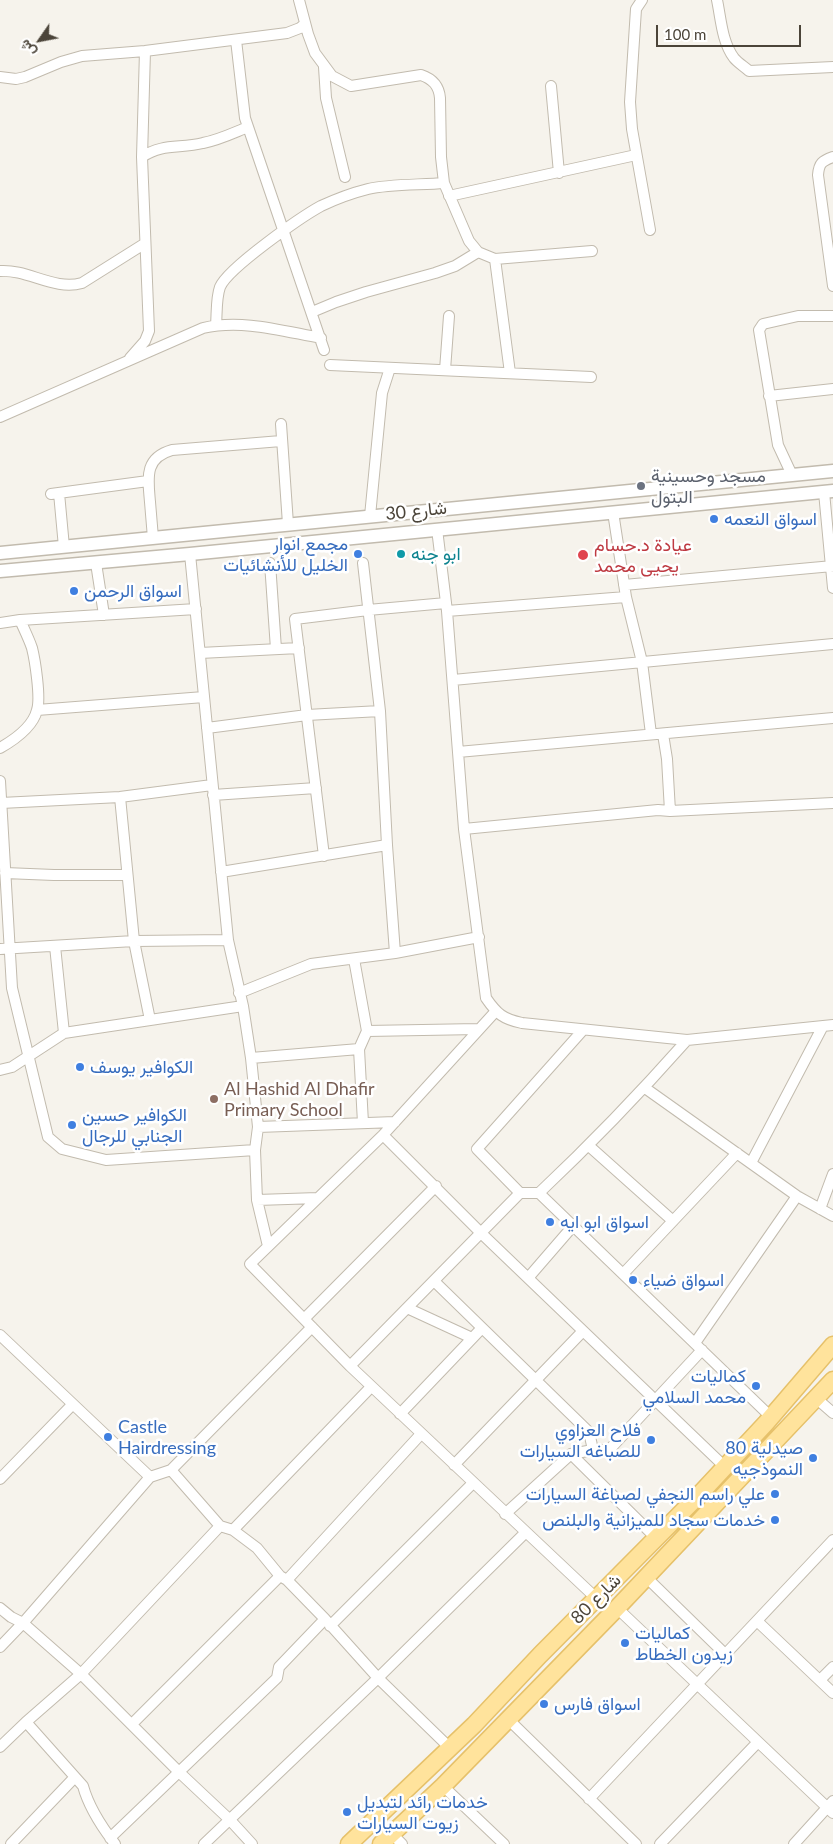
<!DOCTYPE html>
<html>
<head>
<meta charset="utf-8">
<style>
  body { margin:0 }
  #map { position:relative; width:833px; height:1844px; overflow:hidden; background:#f6f3ec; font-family:Lato,Vazirmatn,sans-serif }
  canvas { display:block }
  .north { position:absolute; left:15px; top:15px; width:50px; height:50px; -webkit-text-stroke:4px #fff; paint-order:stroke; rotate:237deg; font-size:14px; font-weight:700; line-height:20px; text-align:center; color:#4b4439 }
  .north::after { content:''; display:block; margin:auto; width:18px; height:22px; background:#4b4439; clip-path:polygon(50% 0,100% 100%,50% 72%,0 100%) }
  .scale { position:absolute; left:656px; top:25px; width:145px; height:22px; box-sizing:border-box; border:2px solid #4b4439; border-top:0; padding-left:6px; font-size:15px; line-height:18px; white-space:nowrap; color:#4b4439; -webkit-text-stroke:4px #fff; paint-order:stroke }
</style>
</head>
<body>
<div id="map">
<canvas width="833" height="1844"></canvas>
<div class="north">ش</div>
<div class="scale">100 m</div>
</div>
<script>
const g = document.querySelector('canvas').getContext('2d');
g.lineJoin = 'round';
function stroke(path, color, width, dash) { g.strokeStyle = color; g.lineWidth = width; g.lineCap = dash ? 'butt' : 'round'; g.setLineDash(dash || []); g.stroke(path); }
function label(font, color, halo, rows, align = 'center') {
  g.font = font + ' Lato,Vazirmatn,sans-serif'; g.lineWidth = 5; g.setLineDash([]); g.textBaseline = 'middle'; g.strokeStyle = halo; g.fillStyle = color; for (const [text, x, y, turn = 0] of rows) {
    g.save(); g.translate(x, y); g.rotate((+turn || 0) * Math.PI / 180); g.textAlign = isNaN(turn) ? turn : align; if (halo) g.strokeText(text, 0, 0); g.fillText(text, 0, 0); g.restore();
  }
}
const minor = new Path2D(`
  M299,0L308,34L315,53L332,76L351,86L421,75C433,79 439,86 440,98L441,157L444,183L469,241L478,252L495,259L592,251
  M642,0L636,9L630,102L632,129L650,230
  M717,0C721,19 722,42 734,58C738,63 745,67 749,71L833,67
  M236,40L245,118L324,350
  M324,67L326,98L345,177
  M0,77L16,79L25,77L61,62L82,56L145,51L287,33L300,28L305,24
  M551,86L559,173
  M142,157C163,143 180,149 203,143C219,140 233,133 248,127
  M833,157C822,161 819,163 818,175L833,286
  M449,196L636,155
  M495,259L510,373
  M0,271C28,269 54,291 82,283L144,244
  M312,312L336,302L366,292L435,273L455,266L478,252
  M216,325C217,313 216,298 220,287C228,268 301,217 321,206C336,199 352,193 368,189C389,184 422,185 444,183
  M130,358L145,341L149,331L142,157L145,51
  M330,365L591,377
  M445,370L449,316
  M769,396L833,389
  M0,417L203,328C242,319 282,331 321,338
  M281,424L288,524
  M792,475L778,445L759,330L763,324L798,316H833
  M824,492L833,588
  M59,493L64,547
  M51,494L148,481
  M613,512L626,597L642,662L651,734
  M370,516L382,393L390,368
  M437,529L447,611L464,829L486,998C497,1014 503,1019 522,1023L687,1040L833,1025
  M153,538C152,526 151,514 150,502C148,478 144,458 172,450L281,441
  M190,554L228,940L243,1006L251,1058L258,1127L255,1150L257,1200L268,1246
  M96,563L104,615
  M270,563L276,649
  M363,563L380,711L387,845L395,953
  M624,585L833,566
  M447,611L626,597
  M20,620L196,609
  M0,623L20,620C24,629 29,639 32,648C35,660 41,698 37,710C33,727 14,740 0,748
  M200,653L299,648
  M453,680L833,644
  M37,710L204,697
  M207,728L307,715L380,711
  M663,734L667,759L670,811
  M458,752L833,718
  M0,781L12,988L48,1137L62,1149L106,1160L255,1150
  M213,795L316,788
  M120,797L134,941L150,1020
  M1,803L120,797L212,785
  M464,829L658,810L670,811L833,803
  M324,856L295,619L368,610L446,603
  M221,872L387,845
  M5,873L54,875H127
  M55,946L64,1033
  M0,949L134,941L228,940
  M354,959L367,1031L359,1049L363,1123
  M239,993L311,964L395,953L479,937
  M495,1012L383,1135L250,1264L350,1366L596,1598
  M367,1031L478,1029
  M251,1058L359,1049
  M0,1070L12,1067L64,1033L243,1006
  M645,1088L797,1196L833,1216
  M258,1127L395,1122
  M383,1135L481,1233L725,1467
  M589,1146L673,1221
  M751,1163L823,1026
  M520,1193L477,1149L583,1030
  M539,1193L771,1417
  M257,1200L318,1198
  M820,1209L833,1174
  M623,1274L737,1153
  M528,1278L573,1226
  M434,1281L589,1432L593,1450
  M407,1308L472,1338
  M304,1319L436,1186
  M0,1335L150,1477
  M695,1343L797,1196
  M350,1366L520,1193H539C591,1144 640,1093 687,1040
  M817,1399L833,1413
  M400,1414L482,1328
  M571,1454L656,1538
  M454,1465L583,1331
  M171,1470L220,1526L233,1530L257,1548L280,1576L287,1580L325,1619L378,1678L450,1748
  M0,1479L72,1405
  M505,1514L571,1454L593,1450H609L702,1350
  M233,1530L371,1387
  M646,1577L725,1654
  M287,1580L421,1434
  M0,1608L11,1617L23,1623L81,1674L180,1773L230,1820L252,1844
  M617,1608L833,1813
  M757,1621L833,1693
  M330,1626L473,1483
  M0,1647L23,1623L150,1477L171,1470L312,1327
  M820,1680L833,1667
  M508,1719L636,1844
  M26,1722L83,1786C89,1808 101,1826 115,1844
  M132,1724L280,1576
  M0,1747L26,1722L81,1674L220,1526
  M443,1786L504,1844
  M589,1799L833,1540
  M392,1834L402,1844
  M110,1838L277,1678L279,1667L325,1619
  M11,1844L75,1777
  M204,1844L378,1678L525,1533
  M660,1844L758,1742
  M794,1844L833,1801`);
const tertiary = new Path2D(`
  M0,553L833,471
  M0,571L190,554L833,491`);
const primary = new Path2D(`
  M349,1844L474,1725L540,1655L697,1497L766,1423L833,1345
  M381,1844L443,1786L617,1608L833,1380`);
const markers = [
  [641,486,5,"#6b7280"],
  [714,519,5,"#3f7fe0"],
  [358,554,5,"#3f7fe0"],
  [401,554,5,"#0f9aa8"],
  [583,555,6,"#e0444e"],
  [74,591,5,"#3f7fe0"],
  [80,1067,5,"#3f7fe0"],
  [214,1099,5,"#8d6e63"],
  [72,1125,5,"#3f7fe0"],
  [550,1222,5,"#3f7fe0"],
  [633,1280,5,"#3f7fe0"],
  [756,1386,5,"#3f7fe0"],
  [108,1437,5,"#3f7fe0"],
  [651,1440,5,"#3f7fe0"],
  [813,1458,5,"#3f7fe0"],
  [775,1494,5,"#3f7fe0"],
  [775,1520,5,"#3f7fe0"],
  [625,1643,5,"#3f7fe0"],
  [544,1704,5,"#3f7fe0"],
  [347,1812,5,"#3f7fe0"]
];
const worshipNames = [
  ["مسجد وحسينية",651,476],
  ["البتول",651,497]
];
const streetNames = [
  ["شارع 30",416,511,-6],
  ["شارع 80",596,1599,-45]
];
const shopNames = [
  ["اسواق النعمه",724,519],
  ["مجمع انوار",348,544,"right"],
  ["الخليل للأنشائيات",348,565,"right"],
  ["اسواق الرحمن",84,591],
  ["الكوافير يوسف",90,1067],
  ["الكوافير حسين",82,1115],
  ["الجنابي للرجال",82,1136],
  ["اسواق ابو ايه",560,1222],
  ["اسواق ضياء",643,1280],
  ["كماليات",746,1376,"right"],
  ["محمد السلامي",746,1397,"right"],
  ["Castle",118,1427],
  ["Hairdressing",118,1448],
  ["فلاح العزاوي",641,1430,"right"],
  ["للصباغه السيارات",641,1451,"right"],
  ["صيدلية 80",803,1448,"right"],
  ["النموذجيه",803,1469,"right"],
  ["علي راسم النجفي لصباغة السيارات",765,1494,"right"],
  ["خدمات سجاد للميزانية والبلنص",765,1520,"right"],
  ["كماليات",635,1633],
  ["زيدون الخطاط",635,1654],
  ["اسواق فارس",554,1704],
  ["خدمات رائد لتبديل",357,1802],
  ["زيوت السيارات",357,1823]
];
const healthNames = [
  ["عيادة د.حسام",594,545],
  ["يحيى محمد",594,566]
];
const cultureNames = [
  ["ابو جنه",411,554]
];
const educationNames = [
  ["Al Hashid Al Dhafir",224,1089],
  ["Primary School",224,1110]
];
stroke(minor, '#c2bbae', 12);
stroke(tertiary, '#c2bbae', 15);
stroke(primary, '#e6c16a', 19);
stroke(minor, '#fff', 10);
stroke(tertiary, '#fff', 12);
stroke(primary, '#ffe39c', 16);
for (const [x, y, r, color] of markers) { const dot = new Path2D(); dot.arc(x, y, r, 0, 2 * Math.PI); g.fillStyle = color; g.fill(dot); stroke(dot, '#fff', 2); }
label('18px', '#5b616d', '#fff', worshipNames, 'left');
label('18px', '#4b4439', '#fff', streetNames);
label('18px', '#366cbe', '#fff', shopNames, 'left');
label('18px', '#be3a42', '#fff', healthNames, 'left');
label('18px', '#0d838f', '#fff', cultureNames, 'left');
label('18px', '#785e54', '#fff', educationNames, 'left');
</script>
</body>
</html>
